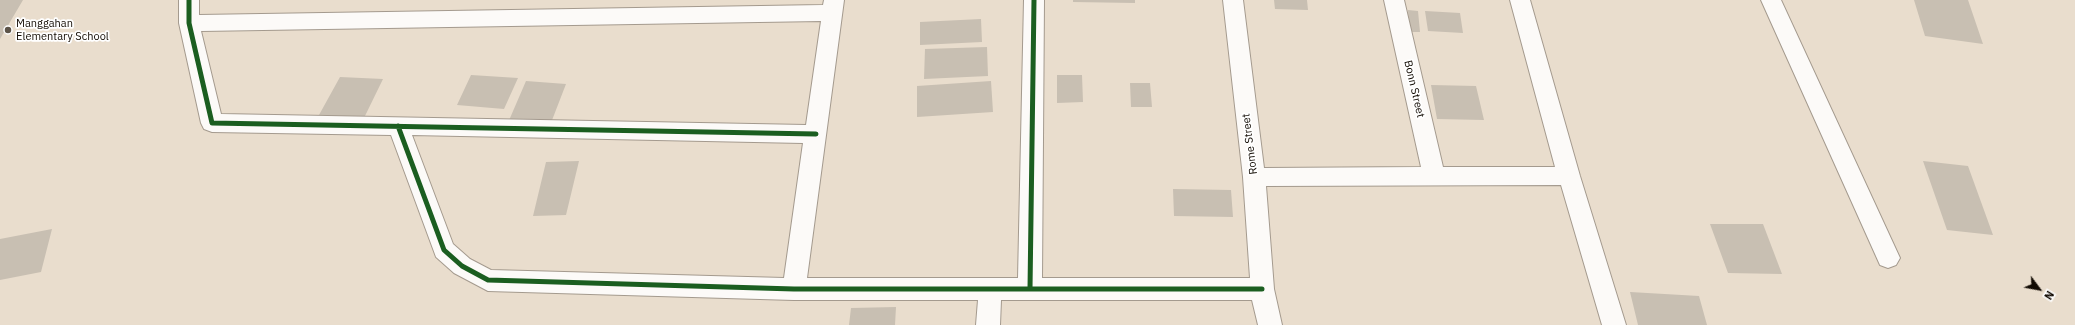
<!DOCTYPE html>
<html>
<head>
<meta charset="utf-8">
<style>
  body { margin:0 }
  #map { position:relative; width:2075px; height:325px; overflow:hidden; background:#e9ddcd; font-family:"IBM Plex Sans",sans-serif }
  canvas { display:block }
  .north { position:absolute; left:2019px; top:269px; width:40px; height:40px; -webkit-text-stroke:3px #fff; paint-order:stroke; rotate:122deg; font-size:11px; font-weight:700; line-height:16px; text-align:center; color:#110a02 }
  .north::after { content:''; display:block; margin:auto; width:14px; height:18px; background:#110a02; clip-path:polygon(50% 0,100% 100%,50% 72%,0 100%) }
</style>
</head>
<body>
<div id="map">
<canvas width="2075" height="325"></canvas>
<div class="north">N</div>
</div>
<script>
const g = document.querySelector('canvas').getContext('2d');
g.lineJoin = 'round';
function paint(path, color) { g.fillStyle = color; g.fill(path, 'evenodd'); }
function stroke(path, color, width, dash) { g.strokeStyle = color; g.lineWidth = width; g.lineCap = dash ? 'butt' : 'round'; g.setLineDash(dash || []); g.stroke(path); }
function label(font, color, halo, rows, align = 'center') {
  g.font = font + ' "IBM Plex Sans",sans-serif'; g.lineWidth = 3.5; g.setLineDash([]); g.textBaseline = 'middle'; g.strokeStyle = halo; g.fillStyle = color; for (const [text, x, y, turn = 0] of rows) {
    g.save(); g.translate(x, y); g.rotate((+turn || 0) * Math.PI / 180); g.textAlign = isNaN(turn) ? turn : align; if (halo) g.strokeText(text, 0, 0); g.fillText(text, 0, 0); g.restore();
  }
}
const building = new Path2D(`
  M0,0H23L0,39Z
  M1073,0H1135V3L1073,2Z
  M1274,0H1307L1308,10L1275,9Z
  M1914,0H1968L1983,44L1925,36Z
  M1408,10L1418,11L1420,32H1409Z
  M1425,11L1460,13L1463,33L1428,31Z
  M981,19L982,42L920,45V22Z
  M987,47L988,76L924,79L925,49Z
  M471,75L518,78L504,109L457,105Z
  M1057,75H1082L1083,102L1057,103Z
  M340,77L383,79L364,118L319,115Z
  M526,81L566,84L549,128L507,125Z
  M991,81L993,112L917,117V86Z
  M1130,83H1150L1152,107H1131Z
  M1431,85L1476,86L1484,120L1437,119Z
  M579,161L566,215L533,216L546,162Z
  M1923,161L1968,166L1993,235L1947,230Z
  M1173,189L1231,190L1233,217L1174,216Z
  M1710,224H1763L1782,274L1728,273Z
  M52,229L41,272L0,280V239Z
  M1630,292L1699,296L1707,325H1638Z
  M896,307L895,325H849L851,308Z`);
const minor = new Path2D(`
  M179,0H199V15L823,5L824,0H844L807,278H1018L1024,0H1044L1042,278H1250L1243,177L1223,0H1243L1264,168L1421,167L1384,0H1404L1443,167H1555L1510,0H1530L1580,176L1626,325H1602L1561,185L1266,186L1274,289L1282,325H1258L1252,300H1001L1000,325H976L978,300H794L488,291L454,273L436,257L391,135L212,132L204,129L201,123L179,23ZM821,21L806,125L221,114L201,31ZM412,135L803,143L784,278L491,270L470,259L453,244Z
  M1761,0H1781L1900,258L1896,265L1888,268L1880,265Z`);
const cycleway = new Path2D(`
  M189,0V23L212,123L816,134
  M398,126L444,250L462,266L488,280L794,289H1262
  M1030,289L1034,0`);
const markers = [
  [8,30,4,"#5d5449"]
];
const poiNames = [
  ["Manggahan",16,24],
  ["Elementary School",16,37]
];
const streetNames = [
  ["Bonn Street",1414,89,77],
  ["Rome Street",1250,144,-97]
];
paint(building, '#c8bfb2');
stroke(minor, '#a49a8e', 2);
paint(minor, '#fcfaf8');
stroke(cycleway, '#1b5e20', 5);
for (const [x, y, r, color] of markers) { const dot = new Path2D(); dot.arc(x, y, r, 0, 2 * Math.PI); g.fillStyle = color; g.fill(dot); stroke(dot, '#fff', 1.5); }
label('11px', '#110a02', '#fff', poiNames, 'left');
label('11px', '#110a02', '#fff', streetNames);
</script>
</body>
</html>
